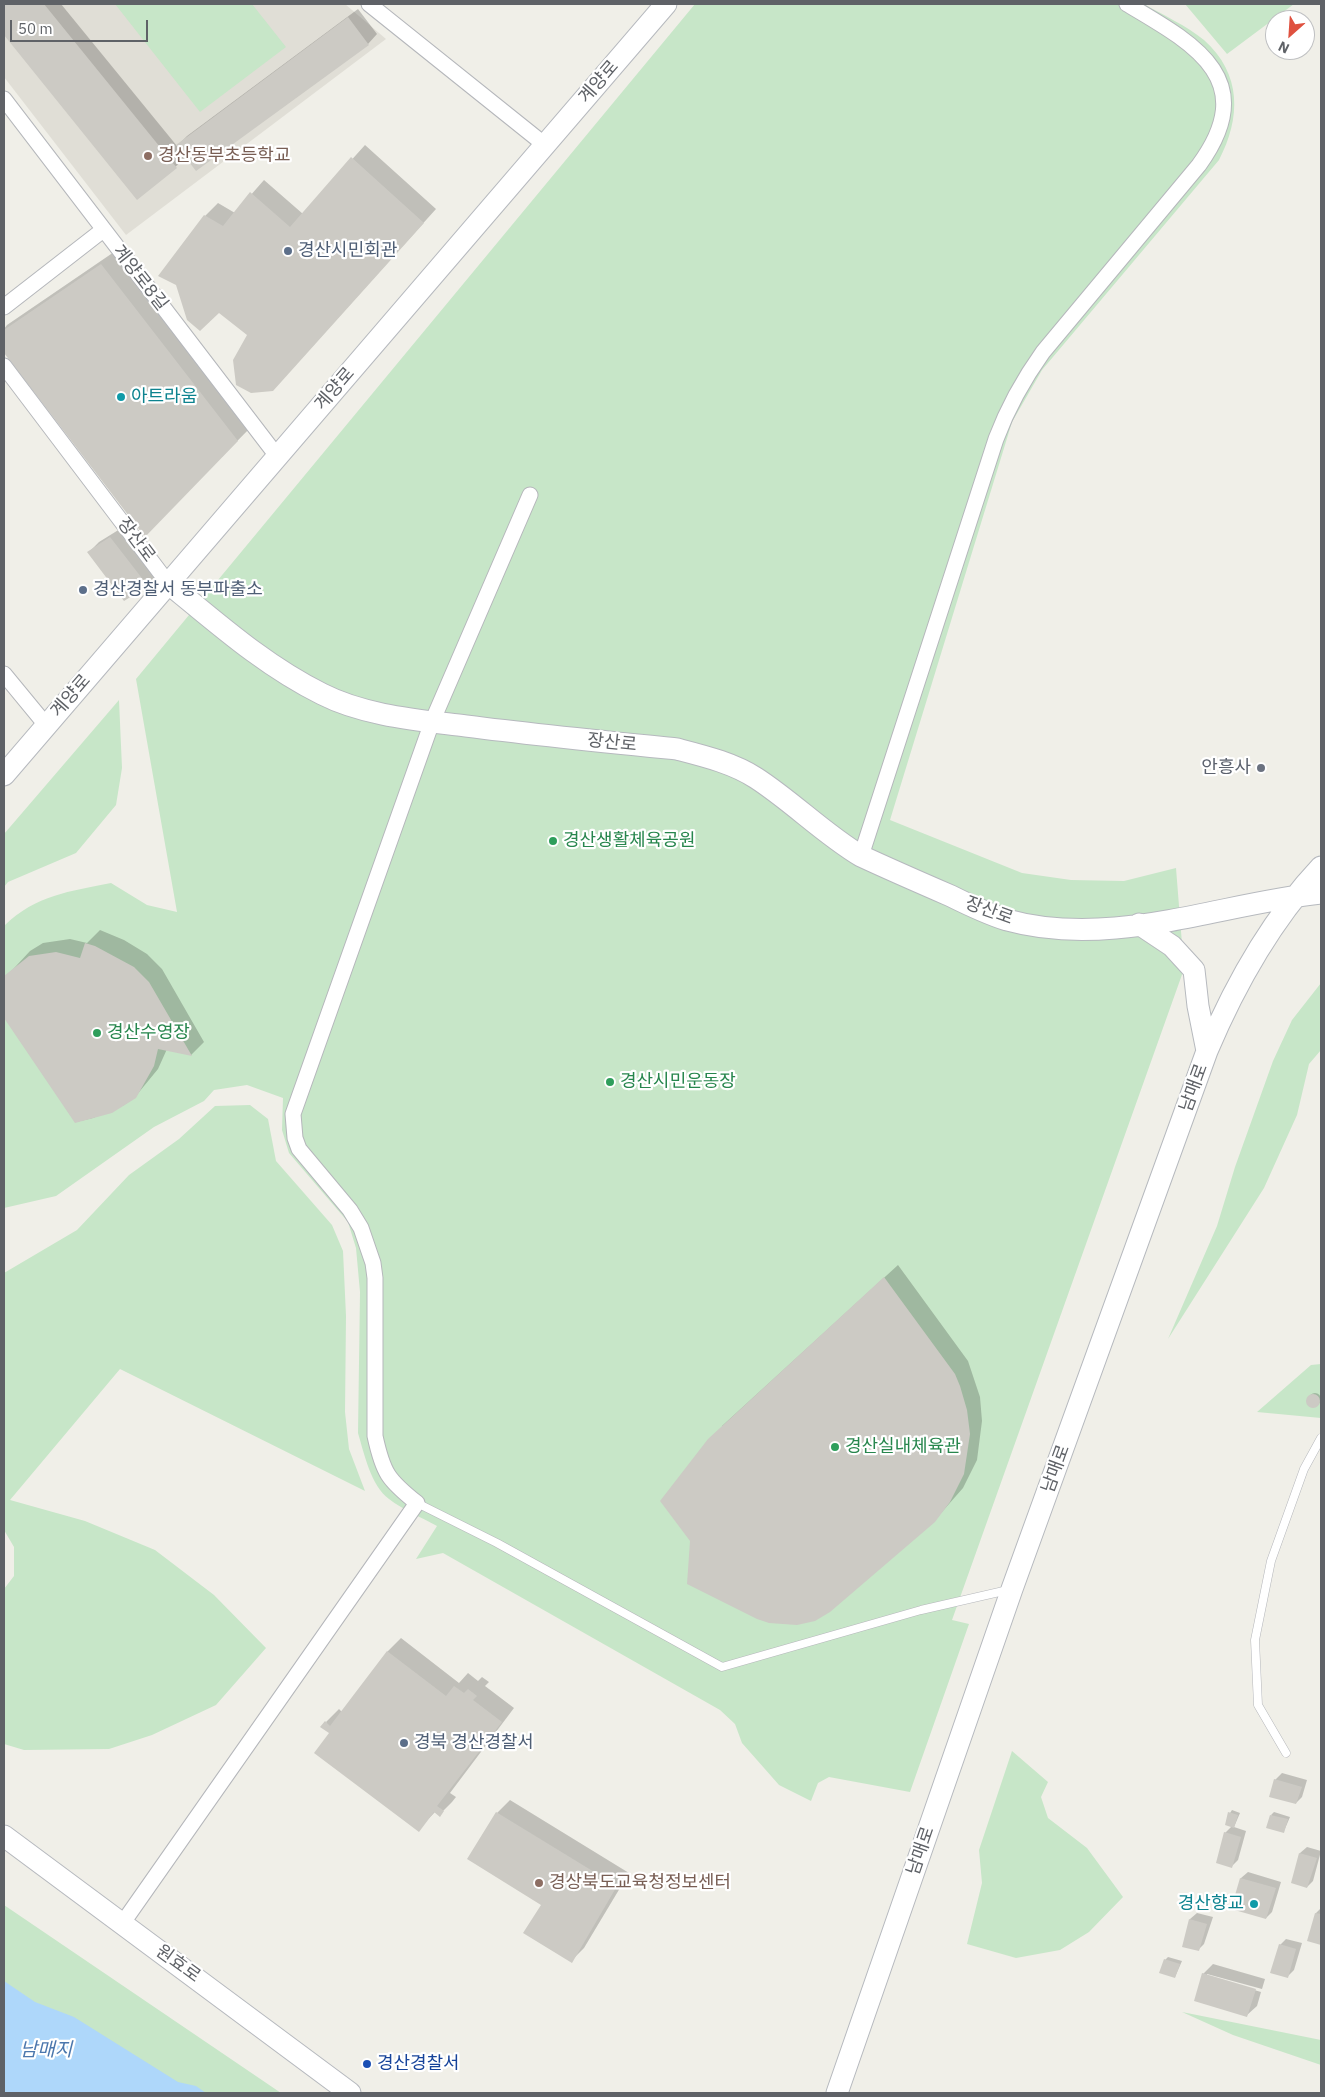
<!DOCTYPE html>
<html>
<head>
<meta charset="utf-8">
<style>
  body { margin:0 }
  #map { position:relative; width:1325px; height:2097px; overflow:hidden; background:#f0efe8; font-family:"IBM Plex Sans",sans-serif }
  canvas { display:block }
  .frame { position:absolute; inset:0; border:5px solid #5f6267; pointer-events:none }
  .north { position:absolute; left:1265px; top:10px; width:50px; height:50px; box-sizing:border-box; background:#fff; border:1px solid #bfc0c2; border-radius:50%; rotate:206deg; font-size:14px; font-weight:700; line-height:20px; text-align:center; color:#5f6267 }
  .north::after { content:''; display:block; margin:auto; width:18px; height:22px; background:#df513f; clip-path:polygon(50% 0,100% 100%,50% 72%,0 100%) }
  .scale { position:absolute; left:10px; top:20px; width:138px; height:22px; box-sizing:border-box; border:2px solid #5f6267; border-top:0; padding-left:6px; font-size:15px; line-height:18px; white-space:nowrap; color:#5f6267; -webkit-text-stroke:4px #fff; paint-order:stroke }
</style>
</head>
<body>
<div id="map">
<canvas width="1325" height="2097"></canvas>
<div class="frame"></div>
<div class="north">N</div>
<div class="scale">50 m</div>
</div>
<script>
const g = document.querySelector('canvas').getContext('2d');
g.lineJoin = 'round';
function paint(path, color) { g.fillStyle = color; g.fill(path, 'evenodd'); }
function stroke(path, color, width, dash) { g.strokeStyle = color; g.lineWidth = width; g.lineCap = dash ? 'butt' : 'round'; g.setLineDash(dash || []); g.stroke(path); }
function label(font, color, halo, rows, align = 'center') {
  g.font = font + ' "IBM Plex Sans","Noto Sans KR",sans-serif'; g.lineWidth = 4.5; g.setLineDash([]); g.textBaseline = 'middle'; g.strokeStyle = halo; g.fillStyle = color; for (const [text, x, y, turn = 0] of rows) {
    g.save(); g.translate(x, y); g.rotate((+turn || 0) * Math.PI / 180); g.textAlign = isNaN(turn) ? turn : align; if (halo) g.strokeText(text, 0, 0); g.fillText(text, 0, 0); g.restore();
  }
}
const education = new Path2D(`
  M4,4H345L386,39L126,235L4,77Z`);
const green = new Path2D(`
  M115,4H252L286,47L200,112Z
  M695,4H1144C1163,15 1187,26 1204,40C1242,74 1241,118 1219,160L1042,370L1012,422L890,820L1022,873L1071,880L1124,881L1176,868L1184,969L952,1620L969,1624L910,1792L829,1777L818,1783L811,1801L779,1785L742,1743L735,1724L720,1710L443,1553L416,1559L437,1526C421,1517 403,1510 389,1499C371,1486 364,1453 358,1433L360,1292L356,1248L348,1222L289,1153L282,1130L283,1098L247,1085L214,1090L204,1101L154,1127L56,1196L4,1208V926C37,894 69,892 111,883L147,905L177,912L136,679Z
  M1185,4H1294L1227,54Z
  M119,700L122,768L116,805L76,853L8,882L4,887V834Z
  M1321,983V1050L1309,1064L1297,1115L1264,1188L1168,1339L1217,1226L1235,1167L1273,1061L1292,1020Z
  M250,1105L268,1119L276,1161L332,1225L343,1251L346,1316L345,1412L349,1449L365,1491L120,1369L10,1500L85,1521L155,1550L214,1595L266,1648L216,1705L152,1735L109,1749L24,1750L4,1744V1589L14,1576V1547L4,1530V1273L77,1230L129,1175L179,1139L215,1106Z
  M1321,1364V1418L1257,1412L1311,1365Z
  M1012,1751L1048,1782L1041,1797L1048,1818L1087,1848L1123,1897L1089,1932L1060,1950L1016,1958L967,1944L982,1883L979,1850Z
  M4,1905L281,2093H4Z
  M1182,2012L1321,2040V2065L1233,2035Z`);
const water = new Path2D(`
  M4,1981L35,2002L74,2017L178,2082L196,2086L206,2093H4Z`);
const shadow = new Path2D(`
  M4,4H61L177,146L187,136L358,9L377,34L368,44L187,157L138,198L4,33Z
  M365,145L436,209L273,390L248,335L219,312L205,216L218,203L235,213L264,180L303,214Z
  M114,252L251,427L145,535L4,351V329L7,325Z
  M120,529L156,576L147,585L89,552L99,542Z
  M100,930L124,940L147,954L162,969L204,1042L191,1055L167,1049L158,1069L135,1097L124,1105L93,1118L76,1122L4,1015V979L30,951L43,943L70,939L87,943Z
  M898,1265L968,1361L980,1397L982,1421L977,1460L963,1488L934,1521L722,1426Z
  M1309 1399a6 6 0 1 1 12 0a6 6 0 1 1-12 0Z
  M401,1638L459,1683L468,1673L478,1681L482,1677L489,1682L485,1686L514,1708L450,1793L456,1797L452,1802L439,1815L435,1812L418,1830L331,1733L326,1722L339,1709L342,1712L388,1651Z
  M1282,1773L1307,1780L1302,1797L1296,1803L1275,1780Z
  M510,1800L629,1873L584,1948L571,1961L497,1813Z
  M1232,1810L1240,1813L1234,1827L1246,1831L1238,1860L1232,1866L1225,1833L1232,1826L1230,1813Z
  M1274,1812L1290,1817L1284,1831L1271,1815Z
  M1307,1847L1321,1851L1313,1881L1307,1887L1292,1882L1300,1853Z
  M1248,1872L1281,1882L1272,1912L1266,1918L1233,1908L1241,1878Z
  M1321,1908V1943L1309,1940L1316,1913Z
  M1197,1913L1213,1917L1204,1944L1198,1950L1183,1946L1190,1919Z
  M1286,1939L1302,1943L1294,1970L1288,1976L1280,1945Z
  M1168,1957L1182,1961L1175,1977L1165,1960Z
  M1213,1964L1265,1979L1262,1989L1207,1974V1976L1261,1992L1257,2006L1247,2015L1203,1974Z`);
const building = new Path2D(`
  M4,4H44L177,168L137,200L4,35Z
  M348,17L369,45L196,171L176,145Z
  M351,157L424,223L273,391L251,393L236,385L233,360L247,335L219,313L200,331L187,320L176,285L158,276L204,215L223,226L250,192L290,227Z
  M101,264L238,441L145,537L4,353V330Z
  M110,537L148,586L124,601L87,552Z
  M85,943L95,946L134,967L149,982L192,1056L158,1049L154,1066L136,1098L112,1113L75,1123L4,1018V976L29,956L56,952L80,958Z
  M884,1277L955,1374L960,1386L967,1410L970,1434L964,1474L950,1502L935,1522L830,1612L815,1621L797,1625L769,1623L757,1619L687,1584L690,1541L660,1501L708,1439Z
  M1306 1401a7 7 0 1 1 14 0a7 7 0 1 1-14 0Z
  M387,1651L446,1696L454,1686L464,1693L468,1689L477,1696L473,1700L502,1722L437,1806L444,1811L440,1817L434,1812L419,1832L314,1753L329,1733L320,1727L325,1721L330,1726Z
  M1274,1779L1302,1787L1296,1804L1269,1797Z
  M496,1812L617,1886L572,1963L523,1933L541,1905L467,1859Z
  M1228,1812L1238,1815L1234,1828L1225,1825Z
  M1270,1815L1288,1819L1284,1833L1266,1828Z
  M1224,1832L1241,1837L1232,1868L1216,1863Z
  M1299,1853L1317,1858L1307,1888L1291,1883Z
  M1240,1878L1276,1888L1266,1919L1231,1909Z
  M1315,1913L1321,1914V1945L1307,1941Z
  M1189,1919L1207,1924L1199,1951L1182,1947Z
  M1279,1944L1296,1949L1288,1978L1270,1973Z
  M1164,1959L1180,1964L1175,1978L1159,1973Z
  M1202,1973L1256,1989L1247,2017L1194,2001Z`);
const lane = new Path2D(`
  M417,1503L497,1543L722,1667L921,1610L1008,1590
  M1286,1753L1258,1705L1255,1640L1271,1561L1304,1469L1321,1438`);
const street = new Path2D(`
  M369,4L545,145
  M4,99L277,456
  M4,307L103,230
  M4,366L168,583
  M4,674L46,725
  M861,856L996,439C1008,407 1023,380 1043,352L1199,165C1261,80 1195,44 1127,4
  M122,1924L417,1503C388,1480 383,1473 375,1436V1278L373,1263L361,1228L350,1210L299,1149L295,1138L293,1114L432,722L530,495`);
const secondary = new Path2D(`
  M168,583C217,623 265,666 322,694C365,716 419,720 466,726C536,735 607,742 677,749C704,756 733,763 756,778C793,802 824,834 861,856C891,870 921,883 951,896C969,905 988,914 1007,920C1111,949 1218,904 1321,893
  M4,775L666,4
  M1139,924L1172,946L1194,970L1198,1006L1207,1051
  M4,1836L350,2093
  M837,2093L1012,1589L1207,1051C1235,985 1272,919 1321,867`);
const markers = [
  [148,156,5,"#8d6e63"],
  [288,251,5,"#5c6f8a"],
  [121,397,5,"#0f9aa8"],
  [83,590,5,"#5c6f8a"],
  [1261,768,5,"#6b7280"],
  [553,841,5,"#2e9e5b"],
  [97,1033,5,"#2e9e5b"],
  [610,1082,5,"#2e9e5b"],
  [835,1447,5,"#2e9e5b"],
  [404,1743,5,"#5c6f8a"],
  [539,1883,5,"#8d6e63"],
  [1254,1904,5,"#0f9aa8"],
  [367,2064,5,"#1a4fb4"]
];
const streetNames = [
  ["계양로",599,82,-49],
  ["계양로8길",140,278,52],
  ["계양로",335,389,-49],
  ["장산로",136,540,53],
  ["계양로",71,696,-49],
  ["장산로",612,743,6],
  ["장산로",989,911,20],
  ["남매로",1194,1088,-70],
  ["남매로",1056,1469,-70],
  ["남매로",921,1851,-71],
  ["원효로",178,1964,36]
];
const educationNames = [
  ["경산동부초등학교",158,156],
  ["경상북도교육청정보센터",549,1883]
];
const serviceNames = [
  ["경산시민회관",298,251],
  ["경산경찰서 동부파출소",93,590],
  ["경북 경산경찰서",414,1743]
];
const cultureNames = [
  ["아트라움",131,397],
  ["경산향교",1244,1904,"right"]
];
const worshipNames = [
  ["안흥사",1251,768]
];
const leisureNames = [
  ["경산생활체육공원",563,841],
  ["경산수영장",107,1033],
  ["경산시민운동장",620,1082],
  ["경산실내체육관",845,1447]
];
const transitNames = [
  ["경산경찰서",377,2064]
];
const waterNames = [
  ["남매지",46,2051]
];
paint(education, '#e0ded6');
paint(green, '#c7e6c8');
paint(water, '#aed7fa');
paint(shadow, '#0003');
paint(building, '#cccac4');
stroke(lane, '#b5b7bb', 9);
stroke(street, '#b5b7bb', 17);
stroke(secondary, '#b6b9be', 23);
stroke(lane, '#fff', 8);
stroke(street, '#fff', 15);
stroke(secondary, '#fff', 21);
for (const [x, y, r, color] of markers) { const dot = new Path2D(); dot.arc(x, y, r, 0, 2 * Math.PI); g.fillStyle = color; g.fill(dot); stroke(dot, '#fff', 2); }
label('18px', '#5f6267', '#fff', streetNames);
label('18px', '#785e54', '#fff', educationNames, 'left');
label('18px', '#4e5e75', '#fff', serviceNames, 'left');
label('18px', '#0d838f', '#fff', cultureNames, 'left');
label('18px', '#5b616d', '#fff', worshipNames, 'right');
label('18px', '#27864d', '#fff', leisureNames, 'left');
label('18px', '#164399', '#fff', transitNames, 'left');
label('italic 19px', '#4b77ad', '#fff', waterNames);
</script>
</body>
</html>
